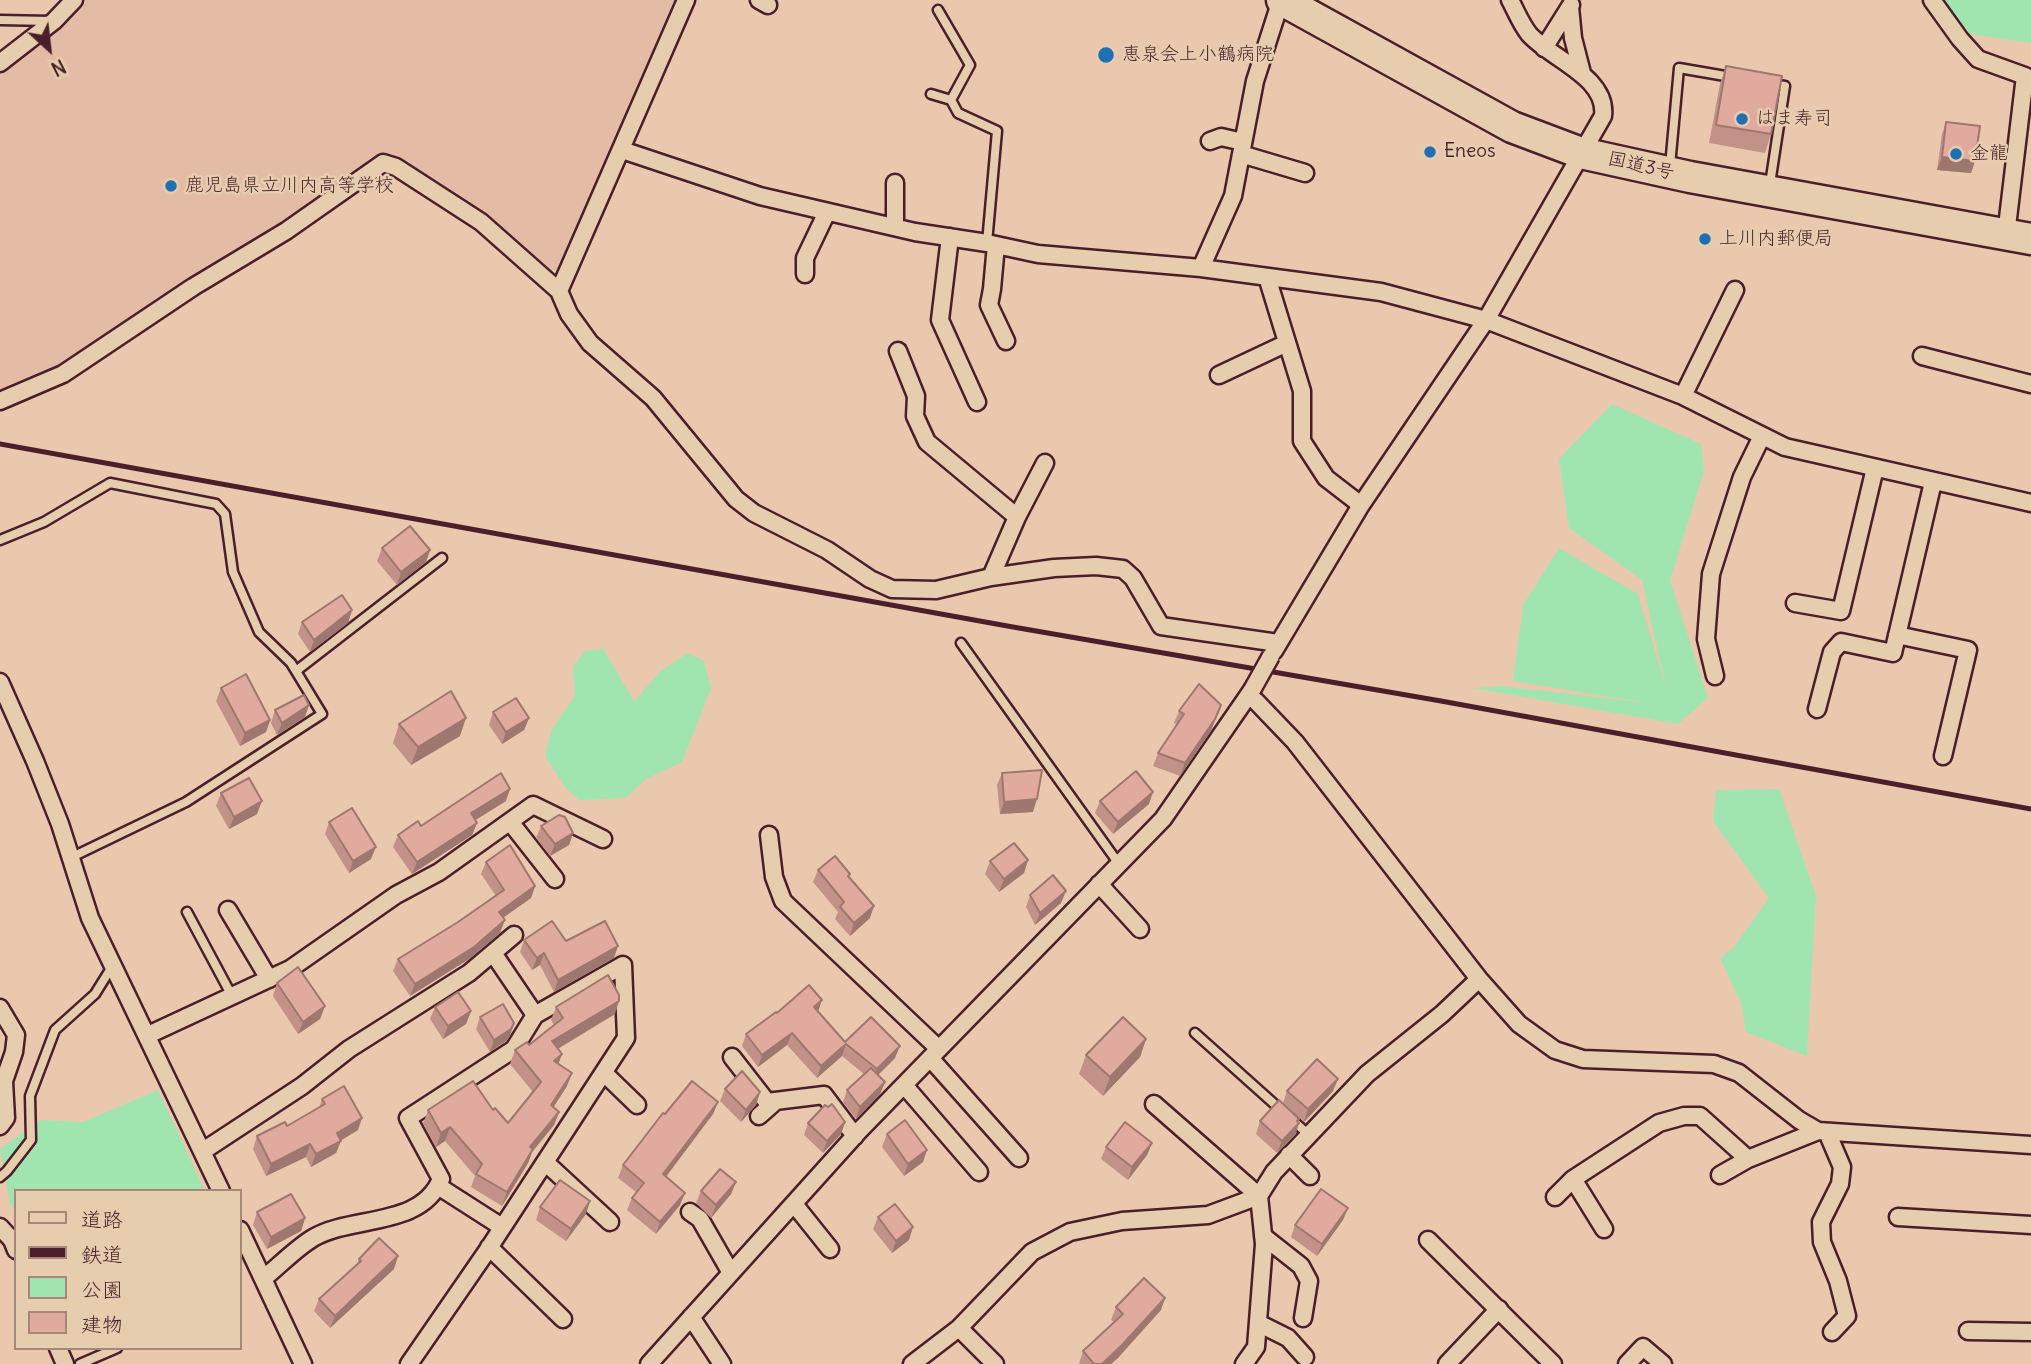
<!DOCTYPE html>
<html>
<head>
<meta charset="utf-8">
<style>
  body { margin:0 }
  #map { position:relative; width:2031px; height:1364px; overflow:hidden; background:#eac8ad; font-family:Delius,"Klee One",sans-serif }
  canvas { display:block }
  .legend { position:absolute; left:14px; top:1189px; width:228px; height:161px; box-sizing:border-box; background:#e5cdad; border:2px solid #a78779; margin:0; padding:9px 12px; list-style:none; font-size:21px; color:#4a1f2b }
  .legend li { display:flex; align-items:center; gap:14px; height:35px }
  .legend b { width:35px; border:2px solid #a78779 }
  .north { position:absolute; left:14px; top:14px; width:70px; height:70px; -webkit-text-stroke:5px #e5cdad; paint-order:stroke; rotate:153deg; font-size:19px; font-weight:700; line-height:28px; text-align:center; color:#4a1f2b }
  .north::after { content:''; display:block; margin:auto; width:24px; height:32px; background:#4a1f2b; clip-path:polygon(50% 0,100% 100%,50% 72%,0 100%) }
</style>
</head>
<body>
<div id="map">
<canvas width="2031" height="1364"></canvas>
<ul class="legend">
<li><b style="height:9px;background:#e5cdad"></b>道路</li>
<li><b style="height:9px;background:#4a1f2b"></b>鉄道</li>
<li><b style="height:19px;background:#a0e5b0"></b>公園</li>
<li><b style="height:19px;background:#e1aa9e"></b>建物</li>
</ul>
<div class="north">N</div>
</div>
<script>
const g = document.querySelector('canvas').getContext('2d');
g.lineJoin = 'round';
function paint(path, color) { g.fillStyle = color; g.fill(path, 'evenodd'); }
function stroke(path, color, width, dash) { g.strokeStyle = color; g.lineWidth = width; g.lineCap = dash ? 'butt' : 'round'; g.setLineDash(dash || []); g.stroke(path); }
function label(font, color, halo, rows, align = 'center') {
  g.font = font + ' Delius,"Klee One",sans-serif'; g.lineWidth = 5; g.setLineDash([]); g.textBaseline = 'middle'; g.strokeStyle = halo; g.fillStyle = color; for (const [text, x, y, turn = 0] of rows) {
    g.save(); g.translate(x, y); g.rotate((+turn || 0) * Math.PI / 180); g.textAlign = isNaN(turn) ? turn : align; if (halo) g.strokeText(text, 0, 0); g.fillText(text, 0, 0); g.restore();
  }
}
const built = new Path2D(`
  M82,0H677L560,270H543L486,218L387,154L276,232L73,362L0,396V69L72,13Z`);
const green = new Path2D(`
  M1944,0H2031V43L1970,34Z
  M1612,404L1701,444L1704,471L1670,580L1708,698L1678,724L1473,688L1501,686L1647,703L1513,681L1523,605L1559,548L1638,594L1666,688L1642,580L1569,528L1559,459Z
  M603,649L634,701L661,671L688,653L704,661L711,688L682,762L646,779L626,798L579,800L565,787L545,756L551,731L575,695L573,667L585,651Z
  M1779,789L1816,896L1807,1056L1746,1032L1741,1003L1720,958L1734,947L1769,898L1713,821L1716,790Z
  M158,1090L205,1191H16V1213L10,1203L0,1149L41,1120L83,1122Z`);
const lane = new Path2D(`
  M938,10L970,65L951,100
  M0,20L51,21
  M931,94L951,100L958,113L997,131L987,243
  M1670,166L1679,68L1731,77
  M1770,184L1785,86L1771,84
  M0,540L44,522L110,483L216,504L225,514L233,572L259,632L291,663L322,714L186,802L70,858
  M961,643L1119,864
  M296,671L442,558
  M187,912L232,996
  M1195,1033L1309,1135
  M0,1177L7,1171L31,1140L30,1096L55,1030L95,994L113,965
  M80,1364L117,1348`);
const street = new Path2D(`
  M759,0L768,5
  M1281,0L1255,81L1233,196L1201,268L1381,292L1486,320L1683,396L1785,447L2031,503
  M1932,0L1960,39L1978,59L2025,76L2006,235
  M1570,7L1573,38L1582,73
  M1544,48L1571,5
  M0,63L54,21L74,0
  M1210,141L1221,137L1243,142
  M622,150L760,196L915,232L987,243L1038,254L1201,268
  M1241,154L1305,173
  M895,183V227
  M950,237L940,320L977,402
  M996,245L992,289L989,305L1006,341
  M805,274V258L827,212
  M1267,277L1302,391V441L1326,478L1361,505
  M559,291L686,0
  M898,351L916,396L915,416L927,442L1017,517
  M1922,356L2031,384
  M1219,375L1287,343
  M1683,396L1735,290
  M0,401L63,374L193,287L286,231L383,163L396,167L481,222L559,291L569,314L590,343L653,398L736,499L754,513L827,550L870,579L892,589L936,590L991,577L1054,568L1096,566L1123,569L1133,578L1161,626L1278,643
  M991,577L1017,517L1045,463
  M1795,603L1841,611L1875,468
  M1897,635L1968,650L1943,756
  M1274,651L1361,505L1486,320L1603,116C1608,77 1551,59 1529,34C1521,24 1516,11 1510,0
  M1715,676L1706,639L1711,574L1742,477L1762,436
  M0,682L35,761L60,824L90,918L221,1191
  M1249,694L1295,742L1479,979L1519,1024L1555,1050L1583,1059L1714,1064L1739,1073L1799,1120L1818,1131L2031,1145
  M1817,709L1832,652L1841,642L1893,653L1933,482
  M511,823L555,879
  M769,835L774,877L783,901L939,1049
  M1099,884L1140,929
  M228,910L269,979
  M493,953L535,1015
  M0,1008L16,1035L14,1052L4,1081L6,1118L0,1126
  M148,1035L290,969L396,895L439,872L533,805L603,839
  M732,1057L767,1102L824,1095L855,1136
  M930,1058L1019,1158
  M604,1073L637,1105
  M904,1085L979,1172
  M1154,1104L1259,1196L1264,1244L1256,1347L1244,1364
  M759,1116L776,1101
  M1827,1132L1842,1167L1840,1184L1821,1222L1822,1242L1838,1281L1847,1316L1832,1332
  M203,1151L302,1086L349,1049L469,973L514,935
  M1289,1155L1310,1176
  M545,1162L610,1222
  M1720,1175L1748,1159L1818,1131
  M1573,1179L1604,1229
  M438,1186L502,1227
  M1555,1197L1573,1179L1659,1123L1684,1116H1700L1748,1159
  M794,1204L830,1249
  M690,1212L700,1219L731,1273
  M1898,1217L2031,1225
  M0,1227L12,1240L16,1250
  M240,1230L303,1364
  M1263,1236L1301,1266L1309,1281L1303,1318
  M1428,1240L1553,1364
  M489,1247L563,1319
  M263,1279C279,1266 295,1249 313,1238C352,1215 421,1228 441,1179L408,1118L514,1049L535,1015L623,965L626,1038L487,1251L409,1364
  M691,1317L722,1364
  M1258,1323L1288,1338L1305,1357
  M959,1328L995,1364
  M1968,1331L2031,1332
  M58,1348L65,1364
  M649,1364L859,1131L1163,819L1252,690
  M912,1364L959,1328L1032,1252L1070,1232L1122,1221L1208,1215L1259,1196L1274,1172L1367,1074L1442,1014L1479,979
  M1447,1364L1499,1309
  M1627,1364L1643,1347L1663,1364`);
const highway = new Path2D(`
  M1282,0L1512,127L1581,153L1690,177L2031,239`);
const rail = new Path2D(`
  M0,444L1013,627L1441,701L2031,809`);
const streetBridge = new Path2D(`
  M1252,690L1271,656`);
const wall = new Path2D(`
  M1726,66L1771,134L1765,153L1709,143L1720,84Z
  M1946,122L1975,161L1971,173L1937,170L1942,134Z
  M382,548L430,550L426,562L397,585L377,561Z
  M352,610L348,623L310,652L298,634L302,622Z
  M221,688L270,720L266,732L240,746L216,701Z
  M275,710L305,717L277,735L271,723Z
  M1179,711L1211,731L1180,776L1153,766L1158,753L1177,725L1174,723Z
  M493,712L529,718L524,730L502,744L489,725Z
  M399,724L460,736L411,765L393,743Z
  M1002,773L1033,812L1000,814L997,785Z
  M221,793L257,814L229,829L216,806Z
  M506,801L475,820L477,823L472,835L412,874L393,847L398,835L421,826Z
  M1100,801L1149,804L1113,834L1095,813Z
  M329,822L371,859L349,873L325,834Z
  M541,826L573,833L569,845L550,856L536,838Z
  M1028,860L1024,873L999,892L985,874L990,861Z
  M486,862L535,886L531,898L503,918L500,933L469,959L410,996L393,971L398,959L458,922L496,896L481,874Z
  M818,870L850,874L849,878L870,918L850,936L835,919L838,912L813,882Z
  M1030,895L1061,903L1035,925L1026,907Z
  M524,940L566,941L614,958L554,992L540,965L532,970L520,952Z
  M277,983L325,1006L320,1019L298,1034L273,996Z
  M435,1007L471,1011L466,1024L443,1039L430,1019Z
  M556,1007L615,1014L558,1049L559,1064L567,1086L553,1107L559,1112L554,1125L532,1152L528,1163L502,1206L471,1187L475,1176L445,1141L436,1147L423,1124L428,1110H493L508,1123L533,1092L510,1064L515,1050L529,1045L554,1025L551,1020Z
  M818,1012L845,1042L895,1058L878,1075L885,1082L880,1094L856,1119L843,1102L847,1090L864,1074L842,1056L817,1078L787,1045L758,1067L742,1046L746,1034L777,1013Z
  M480,1017L510,1036L506,1041L490,1052L476,1029Z
  M1146,1039L1140,1057L1103,1096L1079,1074L1086,1055Z
  M725,1089L760,1092L756,1105L741,1122L720,1101Z
  M1287,1091H1333L1304,1122L1283,1103Z
  M322,1099L358,1130L341,1140L336,1153L311,1167L306,1157L266,1176L253,1149L257,1136L287,1126L319,1108Z
  M718,1102L713,1114L666,1177L680,1205L656,1234L627,1210L632,1198L636,1192L618,1178L623,1165L665,1114Z
  M828,1107L845,1122L841,1134L823,1153L804,1135L808,1123Z
  M1260,1121L1298,1122L1299,1123L1295,1135L1277,1153L1256,1134Z
  M887,1134L923,1162L904,1176L882,1147Z
  M1152,1143L1147,1155L1128,1180L1101,1159L1106,1147Z
  M736,1182L731,1194L711,1218L696,1203L701,1191Z
  M540,1207L586,1214L566,1241L536,1220Z
  M257,1212L305,1218L301,1231L267,1249L253,1225Z
  M878,1217L909,1240L892,1253L873,1229Z
  M1343,1220L1317,1256L1291,1237L1295,1225Z
  M359,1259L394,1269L330,1328L314,1311L319,1299L357,1264Z
  M1116,1307L1161,1310L1111,1364H1079L1083,1351L1114,1322L1111,1320Z`);
const shadedWall = new Path2D(`
  M1942,157L1975,161L1971,173L1937,170Z
  M430,550L426,562L397,585L401,572Z
  M352,610L348,623L310,652L314,640Z
  M309,705L305,717L277,735L282,723Z
  M1221,705L1211,731L1180,776L1185,763Z
  M466,718L460,736L411,765L418,747Z
  M529,718L524,730L502,744L506,732Z
  M270,720L266,732L240,746L245,733Z
  M510,789L506,801L466,826L471,813Z
  M1153,792L1149,804L1113,834L1118,822Z
  M1037,799L1033,812L1000,814L1004,802Z
  M262,801L257,814L229,829L234,817Z
  M477,823L472,835L412,874L417,862Z
  M573,833L569,845L550,856L555,844Z
  M376,847L371,859L349,873L353,861Z
  M1028,860L1024,873L999,892L1004,879Z
  M535,886L531,898L494,924L499,912Z
  M1066,891L1061,903L1035,925L1040,913Z
  M874,906L870,918L850,936L854,923Z
  M505,920L500,933L469,959L410,996L415,984Z
  M618,946L614,958L554,992L558,980Z
  M544,953L540,965L532,970L537,958Z
  M822,1000L818,1012L814,1007Z
  M619,1001L615,1014L547,1055L552,1041Z
  M325,1006L320,1019L298,1034L303,1022Z
  M471,1011L466,1024L443,1039L448,1026Z
  M514,1023L510,1036L506,1041L490,1052L494,1040Z
  M792,1033L787,1045L758,1067L762,1055Z
  M1146,1039L1140,1057L1103,1096L1110,1077Z
  M846,1044L842,1056L817,1078L821,1066Z
  M900,1046L895,1058L872,1081L877,1069Z
  M562,1054L557,1068L554,1061Z
  M572,1073L567,1086L546,1119L551,1105Z
  M1338,1079L1333,1091L1304,1122L1308,1109Z
  M885,1082L880,1094L856,1119L860,1107Z
  M760,1092L756,1105L741,1122L746,1110Z
  M718,1102L713,1114L658,1187L663,1174Z
  M559,1112L554,1125L532,1152L528,1163L502,1206L507,1192L530,1147Z
  M362,1118L358,1130L335,1144L341,1141L336,1153L311,1167L316,1154L337,1133Z
  M1299,1119L1297,1125L1299,1123L1295,1135L1277,1153L1282,1141Z
  M845,1122L841,1134L823,1153L827,1141Z
  M450,1127L445,1141L436,1147L441,1133Z
  M1152,1143L1147,1155L1128,1180L1132,1167Z
  M310,1144L306,1157L266,1176L271,1164Z
  M927,1150L923,1162L904,1176L908,1164Z
  M736,1182L731,1194L711,1218L716,1205Z
  M685,1193L680,1205L656,1234L660,1222Z
  M590,1201L586,1214L566,1241L571,1229Z
  M1348,1208L1343,1220L1317,1256L1322,1244Z
  M305,1218L301,1231L267,1249L271,1237Z
  M913,1227L909,1240L892,1253L896,1241Z
  M398,1256L394,1269L330,1328L335,1316Z
  M1165,1298L1161,1310L1118,1358L1111,1364H1102Z`);
const building = new Path2D(`
  M1726,66L1782,76L1771,134L1716,125Z
  M1946,122L1980,126L1975,161L1942,157Z
  M410,526L430,550L401,572L382,548Z
  M342,595L352,610L314,640L302,622Z
  M246,674L270,720L245,733L221,688Z
  M1199,684L1221,705L1215,719L1185,763L1158,753L1184,714L1179,711Z
  M451,691L466,718L418,747L399,724Z
  M304,695L309,705L282,723L275,710Z
  M516,698L529,718L506,732L493,712Z
  M1042,770L1037,799L1004,802L1002,773Z
  M1136,771L1153,792L1118,822L1100,801Z
  M501,773L510,789L471,813L477,823L417,862L398,835L418,821L421,826Z
  M249,778L262,801L234,817L221,793Z
  M352,808L376,847L353,861L329,822Z
  M559,815L565,817L573,833L555,844L541,826Z
  M1014,843L1028,860L1004,879L990,861Z
  M510,845L535,886L499,912L505,920L474,947L415,984L398,959L458,922L504,890L486,862Z
  M835,856L850,874L848,876L874,906L854,923L840,907L844,902L818,870Z
  M1053,875L1066,891L1040,913L1030,895Z
  M552,921L566,941L605,921L618,946L558,980L544,953L537,958L524,940Z
  M298,967L325,1006L303,1022L277,983Z
  M608,975L619,995V1001L552,1041L562,1054L554,1061L572,1073L551,1105L559,1112L530,1147L533,1149L507,1192L476,1174L482,1164L450,1127L441,1133L428,1110L473,1081L493,1110L495,1108L508,1123L541,1082L515,1050L527,1042L529,1045L563,1018L556,1007Z
  M809,985L822,1000L814,1007L845,1042L871,1017L900,1046L877,1069L846,1044L821,1066L792,1033L762,1055L746,1034L776,1012L777,1013Z
  M458,992L471,1011L448,1026L435,1007Z
  M503,1004L514,1023L511,1029L494,1040L480,1017Z
  M1123,1017L1146,1039L1110,1077L1086,1055Z
  M1317,1059L1338,1079L1308,1109L1287,1091Z
  M871,1068L885,1082L860,1107L847,1090Z
  M742,1071L760,1092L746,1110L725,1089Z
  M692,1081L718,1102L663,1174L685,1193L660,1222L632,1198L644,1183L623,1165L663,1113L665,1114Z
  M344,1086L362,1118L337,1133L341,1141L316,1154L310,1144L271,1164L257,1136L285,1122L287,1126L325,1104L322,1099Z
  M1279,1100L1299,1119L1297,1121L1299,1123L1282,1141L1260,1121Z
  M832,1104L845,1122L827,1141L808,1123L825,1105L828,1107Z
  M905,1120L927,1150L908,1164L887,1134Z
  M1125,1122L1152,1143L1132,1167L1106,1147Z
  M720,1169L736,1182L716,1205L701,1191Z
  M560,1180L590,1201L571,1229L540,1207Z
  M1321,1189L1348,1208L1322,1244L1295,1225Z
  M291,1194L305,1218L271,1237L257,1212Z
  M895,1204L913,1227L896,1241L878,1217Z
  M379,1238L398,1256L335,1316L319,1299L361,1261L359,1259Z
  M1144,1278L1165,1298L1122,1345L1102,1364H1094L1083,1351L1123,1314L1116,1307Z`);
const markers = [
  [1106,55,9,"#1f6fb2"],
  [1742,119,7,"#1f6fb2"],
  [1430,152,7,"#1f6fb2"],
  [1956,154,7,"#1f6fb2"],
  [171,186,7,"#1f6fb2"],
  [1705,239,7,"#1f6fb2"]
];
const poiNames = [
  ["恵泉会上小鶴病院",1122,55],
  ["はま寿司",1756,119],
  ["Eneos",1444,152],
  ["金龍",1970,154],
  ["鹿児島県立川内高等学校",185,186],
  ["上川内郵便局",1719,239]
];
const streetNames = [
  ["国道3号",1641,166,13]
];
paint(built, '#e4bca6');
paint(green, '#a0e5b0');
stroke(lane, '#4a1f2b', 13);
stroke(street, '#4a1f2b', 21);
stroke(highway, '#4a1f2b', 35);
stroke(lane, '#e5cdad', 8);
stroke(street, '#e5cdad', 16);
stroke(highway, '#e5cdad', 30);
stroke(rail, '#4a1f2b', 5);
stroke(streetBridge, '#4a1f2b', 21, []);
stroke(streetBridge, '#e5cdad', 16);
paint(wall, '#c29288');
paint(shadedWall, '#9e776f');
paint(building, '#e1aa9e');
stroke(building, '#9e776f', 2);
for (const [x, y, r, color] of markers) { const dot = new Path2D(); dot.arc(x, y, r, 0, 2 * Math.PI); g.fillStyle = color; g.fill(dot); stroke(dot, '#e5cdad', 2.5); }
label('19px', '#4a1f2b', '#e5cdad', poiNames, 'left');
label('19px', '#4a1f2b', '#e5cdad', streetNames);
</script>
</body>
</html>
